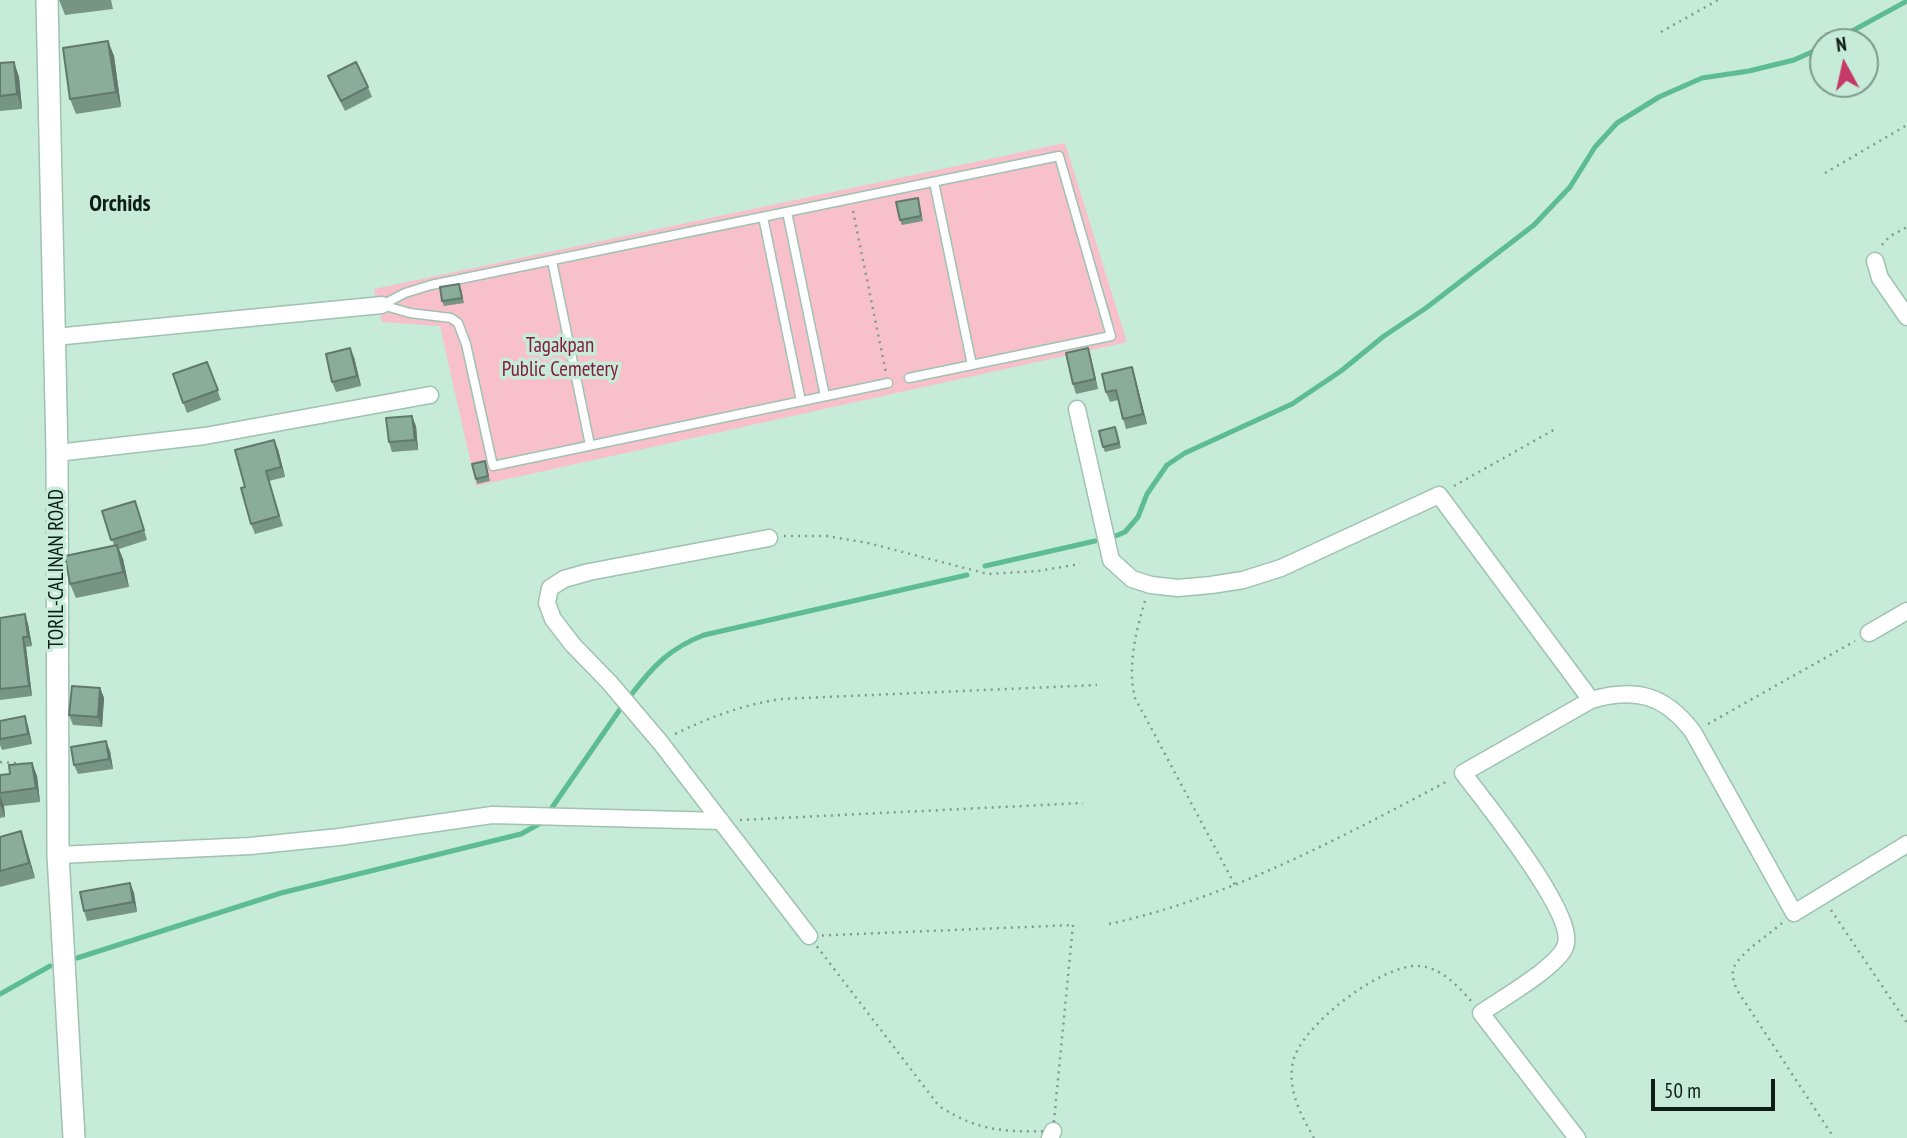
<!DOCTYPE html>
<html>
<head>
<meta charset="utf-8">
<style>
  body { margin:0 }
  #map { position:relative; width:1907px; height:1138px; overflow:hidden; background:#c6ebd9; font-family:"PT Sans Narrow",sans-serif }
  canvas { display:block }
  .north { position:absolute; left:1809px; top:28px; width:70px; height:70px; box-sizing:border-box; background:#c6ebd9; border:2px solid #7d998b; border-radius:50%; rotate:352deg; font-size:19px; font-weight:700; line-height:28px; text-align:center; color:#0f1d17 }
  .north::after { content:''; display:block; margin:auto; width:24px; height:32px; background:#c53867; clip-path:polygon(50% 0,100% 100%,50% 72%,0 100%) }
  .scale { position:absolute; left:1651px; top:1079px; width:124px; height:32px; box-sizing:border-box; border:4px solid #0f1d17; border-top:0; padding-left:9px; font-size:21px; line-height:24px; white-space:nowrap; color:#0f1d17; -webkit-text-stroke:5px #c6ebd9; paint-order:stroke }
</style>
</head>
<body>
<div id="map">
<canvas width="1907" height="1138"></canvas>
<div class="north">N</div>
<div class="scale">50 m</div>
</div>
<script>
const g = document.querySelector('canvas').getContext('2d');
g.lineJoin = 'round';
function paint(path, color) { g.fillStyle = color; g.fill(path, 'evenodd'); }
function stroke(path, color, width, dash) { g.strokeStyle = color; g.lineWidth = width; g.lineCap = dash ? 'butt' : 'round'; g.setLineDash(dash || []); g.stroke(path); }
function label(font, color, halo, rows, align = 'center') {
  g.font = font + ' "PT Sans Narrow",sans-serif'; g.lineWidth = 7; g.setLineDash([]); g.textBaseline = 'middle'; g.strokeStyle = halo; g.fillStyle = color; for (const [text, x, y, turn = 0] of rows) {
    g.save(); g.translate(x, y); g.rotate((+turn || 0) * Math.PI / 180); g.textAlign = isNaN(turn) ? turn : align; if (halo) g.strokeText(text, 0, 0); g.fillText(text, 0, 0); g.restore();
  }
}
const green = new Path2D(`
  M1065,143L1127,342L476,486L440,326L382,322L374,289Z`);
const stream = new Path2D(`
  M1832,42L1907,1
  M1113,537L1125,532L1138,517L1147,494L1167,465L1185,453L1292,404L1341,371L1384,336L1426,308L1534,225L1570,187L1595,147L1617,123L1659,97L1702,78L1749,71L1794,60L1823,47
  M985,566L1095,541
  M631,695C653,666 670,648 704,635L967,575
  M551,809L623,705
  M77,958L281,893L521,834L539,824
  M0,994L50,966`);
const path = new Path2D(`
  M1661,32L1718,0
  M1825,173L1907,125
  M853,211L886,373
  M1882,245L1890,236L1907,227
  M1454,486L1557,428
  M784,536H827L868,543L988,574L1038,571L1080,564
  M1145,601C1136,631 1127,667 1135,698L1235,885
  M1708,724L1855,641
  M675,734C710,717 742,705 781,699L1097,685
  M0,762L25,764
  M740,820L1083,803
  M1831,910L1907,1023
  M1782,923C1770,934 1740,953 1734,967C1731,975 1734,982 1737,990L1834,1138
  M1109,924C1229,898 1340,838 1448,781
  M1073,925L1053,1131C1006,1132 979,1132 939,1106L809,936Z
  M1314,1138C1301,1115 1287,1090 1293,1062C1300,1026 1383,963 1419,966C1440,967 1458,986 1471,1001`);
const lane = new Path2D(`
  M934,182L972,365
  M787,212L825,396
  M763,217L801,401
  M552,261L590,445
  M382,305L405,293L431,285L1059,156L1111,336L909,378
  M382,305L410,313L451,318L458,323L466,344L493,466L888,383`);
const street = new Path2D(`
  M1875,261L1880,278L1907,317
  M55,337L382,305
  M1077,409L1111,560L1132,579L1151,585L1178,588L1211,585L1243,580L1281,568L1439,495L1591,700
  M57,453L205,436L430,395
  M769,538L589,572L564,579L550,588L547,603L553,619L573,645L609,682L660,742L809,936
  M1869,633L1907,611
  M58,855L250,846L339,837L492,815L721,821
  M1050,1138L1053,1131
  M1577,1138L1481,1013C1501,999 1556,968 1565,947C1579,917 1484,801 1463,773L1591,700C1636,687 1665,695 1693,732L1794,913L1907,844`);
const secondary = new Path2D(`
  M47,0L57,453L58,855L74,1138`);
const wall = new Path2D(`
  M59,0H111L113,9L65,15Z
  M108,41L114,56L121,107L76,114L70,99Z
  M14,62L19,77L22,109L0,111V63Z
  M328,76L368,87L372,97L345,111L332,85Z
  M918,198L923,221L902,225L900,220Z
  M461,289L464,303L444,306L442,301Z
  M1088,348L1091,358L1098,389L1076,394L1073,384Z
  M354,357L361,386L336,392L332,382Z
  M207,362L221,400L187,413L173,374Z
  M1132,367L1135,377L1147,424L1126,429L1118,400L1110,402L1106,392Z
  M416,426L418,450L392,452L389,442Z
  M1117,432L1121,448L1105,452L1103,447Z
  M278,449L285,477L269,481L283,526L255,534L251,524L245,487Z
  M485,461L490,481L477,484L476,479Z
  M102,511H139L147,540L119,549L123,559L129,587L76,598L70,584L114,545Z
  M25,614L28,624L32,646L26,647L32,696L0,700V618Z
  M100,688L104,698L102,727L73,725L69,715Z
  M25,716L28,726L32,744L2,750L0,745V721Z
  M110,751L113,769L78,774L74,765Z
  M32,763L37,776L40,802L4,806L5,817L0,818V775L10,774Z
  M21,831L35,878L0,887V837Z
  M130,883L134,893L137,912L87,921L84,911Z`);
const shadedWall = new Path2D(`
  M108,41L114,56L121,107L116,92Z
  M14,62L19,77L22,109L17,94Z
  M350,348L354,357L361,386L357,376Z
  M1088,348L1091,358L1098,389L1095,379Z
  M1132,367L1135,377L1147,424L1143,414Z
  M412,416L416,426L418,450L415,440Z
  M274,440L278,449L285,477L281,467Z
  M117,545L123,559L129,587L123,572Z
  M25,614L28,624L32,646L28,637Z
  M23,637L26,647L32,696L29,686Z
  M100,688L104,698L102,727L98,717Z
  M25,716L28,726L32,744L28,734Z
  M106,741L110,751L113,769L109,759Z
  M32,763L37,776L40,802L36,788Z
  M0,795L4,806L5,817L0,804Z
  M21,831L26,846L35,878L29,863Z
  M130,883L134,893L137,912L133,902Z`);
const building = new Path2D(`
  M108,41L116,92L70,99L63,48Z
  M14,62L17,94L0,96V63Z
  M356,62L368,87L341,101L328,76Z
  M918,198L921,216L900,220L896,202Z
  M459,284L462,298L442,301L440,287Z
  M350,348L357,376L332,382L326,354Z
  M1088,348L1095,379L1073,384L1066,353Z
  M207,362L218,390L183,403L173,374Z
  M1132,367L1143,414L1123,419L1116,390L1106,392L1102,374Z
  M412,416L415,440L389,442L386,418Z
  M1115,427L1119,443L1103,447L1099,431Z
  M274,440L281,467L266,471L279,516L251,524L241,488L245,487L235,450Z
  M485,461L488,476L476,479L472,464Z
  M135,501L144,530L111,540L102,511Z
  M117,545L123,572L70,584L65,556Z
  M25,614L28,637H23L29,686L0,689V618Z
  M72,686L100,688L98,717L69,715Z
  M25,716L28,734L0,739V721Z
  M106,741L109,759L74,765L71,747Z
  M32,763L36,788L0,793V775L10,774L9,765Z
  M21,831L29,863L0,871V837Z
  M130,883L133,902L84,911L80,892Z`);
const parkNames = [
  ["Tagakpan",560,346],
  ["Public Cemetery",560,370]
];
const streetNames = [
  ["TORIL-CALINAN ROAD",57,569,-90]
];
const neighbourhoodNames = [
  ["Orchids",120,204]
];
paint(green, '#f7c0cb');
stroke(stream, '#5dbc93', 5);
stroke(lane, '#9fc2b1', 11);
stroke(street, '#9fc2b1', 19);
stroke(secondary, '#9fc2b1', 24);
stroke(path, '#7f9b8e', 2.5, [2, 5]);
stroke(lane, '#fff', 8);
stroke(street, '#fff', 16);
stroke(secondary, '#fff', 21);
paint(wall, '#779585');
paint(shadedWall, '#61796c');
paint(building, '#8aad9b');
stroke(building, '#61796c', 2);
label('21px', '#841d41', '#c6ebd9', parkNames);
label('21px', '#0f1d17', '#c6ebd9', streetNames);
label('bold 23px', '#0f1d17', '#c6ebd9', neighbourhoodNames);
</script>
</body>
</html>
